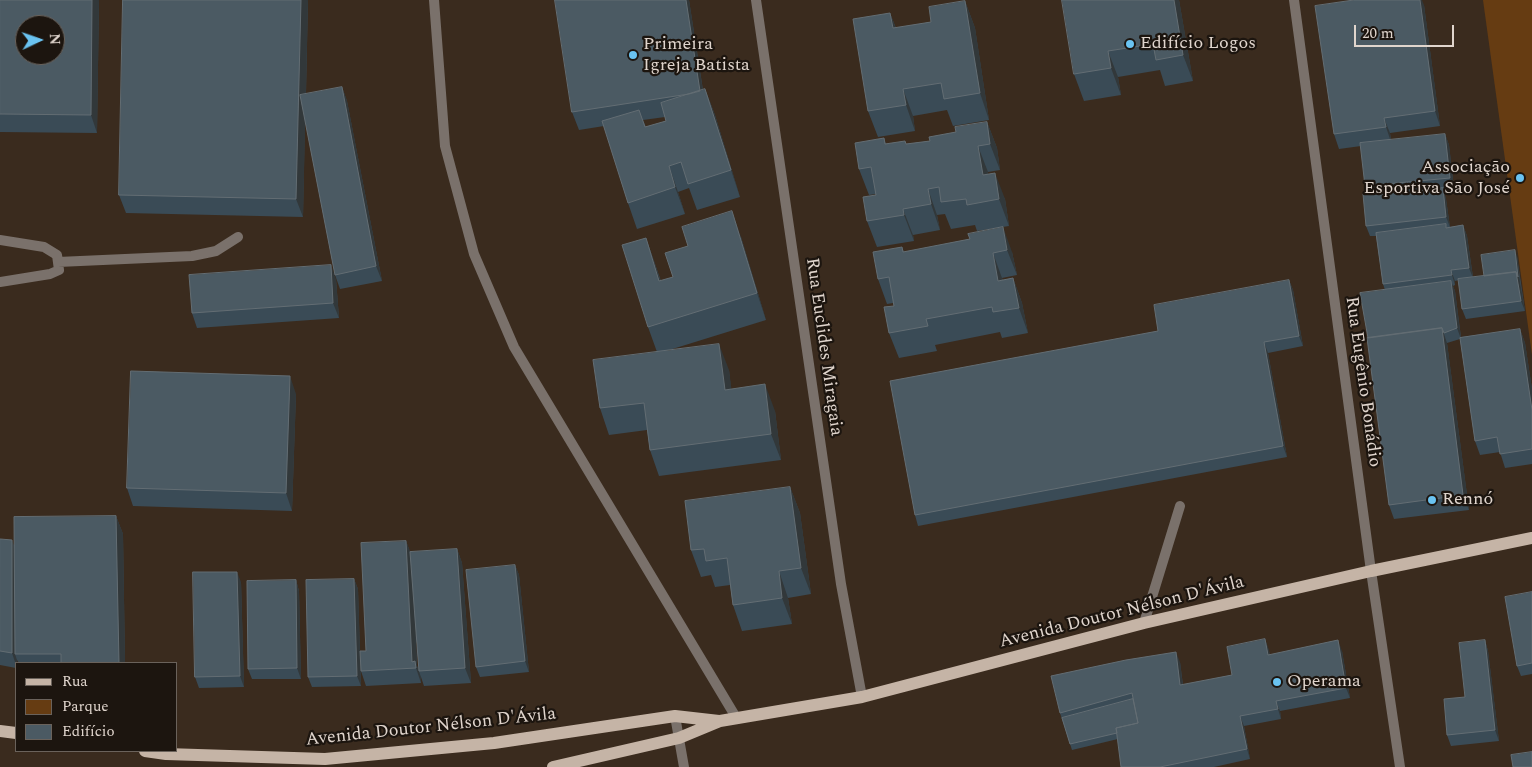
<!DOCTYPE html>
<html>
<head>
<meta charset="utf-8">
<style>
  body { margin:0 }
  #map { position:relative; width:1532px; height:767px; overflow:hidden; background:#3a2b1e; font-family:Spectral,serif }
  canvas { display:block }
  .legend { position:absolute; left:15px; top:662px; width:162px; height:90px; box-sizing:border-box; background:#1c150f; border:1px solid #6a625b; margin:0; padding:6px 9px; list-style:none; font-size:15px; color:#e0d5cd }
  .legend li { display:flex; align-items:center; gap:10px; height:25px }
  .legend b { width:25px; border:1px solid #6a625b }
  .north { position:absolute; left:15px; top:15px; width:50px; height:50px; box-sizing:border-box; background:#1c150f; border:1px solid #6a625b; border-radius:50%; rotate:87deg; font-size:14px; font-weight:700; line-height:20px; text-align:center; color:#e0d5cd }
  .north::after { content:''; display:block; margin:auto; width:18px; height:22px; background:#6ac3f1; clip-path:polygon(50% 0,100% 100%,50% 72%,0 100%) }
  .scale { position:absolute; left:1354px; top:25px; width:100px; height:22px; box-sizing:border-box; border:2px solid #e0d5cd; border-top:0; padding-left:6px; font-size:15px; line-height:18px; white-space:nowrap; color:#e0d5cd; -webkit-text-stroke:4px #1c150f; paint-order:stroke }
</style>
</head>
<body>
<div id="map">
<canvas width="1532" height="767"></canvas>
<ul class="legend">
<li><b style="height:6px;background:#c5b4a6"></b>Rua</li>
<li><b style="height:14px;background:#663c12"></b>Parque</li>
<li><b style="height:14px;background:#4b5a63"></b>Edifício</li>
</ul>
<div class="north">N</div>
<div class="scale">20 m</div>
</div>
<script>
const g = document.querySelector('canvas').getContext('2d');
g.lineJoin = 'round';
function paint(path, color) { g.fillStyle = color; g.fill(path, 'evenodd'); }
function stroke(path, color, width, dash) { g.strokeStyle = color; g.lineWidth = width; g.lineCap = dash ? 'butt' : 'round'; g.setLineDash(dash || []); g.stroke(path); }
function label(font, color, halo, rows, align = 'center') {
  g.font = font + ' Spectral,serif'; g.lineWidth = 4.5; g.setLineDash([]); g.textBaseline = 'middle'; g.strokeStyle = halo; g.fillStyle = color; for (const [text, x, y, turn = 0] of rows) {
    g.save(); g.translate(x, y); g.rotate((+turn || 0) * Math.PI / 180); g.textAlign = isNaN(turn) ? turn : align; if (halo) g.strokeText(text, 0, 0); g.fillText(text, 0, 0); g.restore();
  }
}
const green = new Path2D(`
  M1483,0H1532V355Z`);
const lane = new Path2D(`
  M434,0L445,146L474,254L514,347L737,719
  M0,240L44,247L57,255L59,270L50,274L0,282
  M58,262L192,256L216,251L238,237
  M1144,623L1180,506`);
const street = new Path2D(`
  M756,0L841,584L862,697
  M1294,0L1371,571L1400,767
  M675,716L684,767`);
const primary = new Path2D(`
  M0,731L16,733
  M145,751L166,754L325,759L494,743L675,716L719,721
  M553,767L679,738L720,721L862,697L1144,623L1371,571L1532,538`);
const wall = new Path2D(`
  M0,0H99L97,133L0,132Z
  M123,0H308L306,94L342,87L347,101L382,281L340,289L335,275L305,120L303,217L126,213L119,195Z
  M555,0H689L703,90L705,89L715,115L740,197L697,210L689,188L678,192L685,214L637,229L628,203L604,126L579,130L572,112ZM665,117L666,121L646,127L643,120Z
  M1179,0L1193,81L1165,86L1160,70L1118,77L1121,95L1084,101L1074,74Z
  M965,1L975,28L989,120L953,126L947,110L913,116L915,131L878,137L868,111L890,13L896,28L931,22Z
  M1424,5L1440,126L1390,133L1391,140L1445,134L1449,145L1454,188L1443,189L1446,199L1450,227L1463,225L1467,236L1473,277L1484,276L1517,256L1525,311L1466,319L1462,309L1459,280L1455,281V285L1453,286L1455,291L1461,337L1520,329L1525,343L1532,389V464L1505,468L1500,452L1480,455L1475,441L1460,339L1447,343L1469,510L1394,519L1389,505L1368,338L1385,290L1383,284L1376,236H1370L1366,226L1367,194L1365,186L1361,146L1339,149L1334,134Z
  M987,122L997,148L1000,170L988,172V174L1005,199L1009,226L977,231L975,225L951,229L945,214L937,215L940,230L913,235L914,241L877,247L867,221L876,194L869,195L859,169L884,138L886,144H907L930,141Z
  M968,234L1012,252L1017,275L1002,278L1003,280L1013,278L1022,303L1028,333L1002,338L1000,332L935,345L937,351L899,358L889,333L894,306L893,303L887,304L878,279L902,247L904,252L970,239Z
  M741,237L766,320L666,351L729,370L731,389L775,411L781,460L659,476L650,450L647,430L609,435L600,408L657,352L648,327L646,238L661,281L673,277Z
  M336,279L339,318L197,328L192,313Z
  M1289,280L1293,290L1303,346L1268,353L1287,457L918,526L915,515L1158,331Z
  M296,394L292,511L133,506L127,488Z
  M790,487L800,513L811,594L788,598L792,624L742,631L733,605L730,585L715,587L711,575L701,577L691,550Z
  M116,516L123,534L125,663H19L17,660L16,668L0,665V539L14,545Z
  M406,541L410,552L457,549L462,563L471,683L424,686L421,677V683L366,686L361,671L366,651ZM415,618L419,670L417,666Z
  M515,565L519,575L529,672L480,677L476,667Z
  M354,579L358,589L361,686L312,687L308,677Z
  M296,580L299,591L301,679H252L248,669Z
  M241,582L244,687L199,688L195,677Z
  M1532,592V674L1521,676L1517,666Z
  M1265,639L1270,655L1342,651L1350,698L1280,711L1281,719L1244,726L1250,759L1214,767H1121L1118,739L1072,750L1060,713L1180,662L1183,685L1232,675Z
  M1485,640L1488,651L1499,741L1451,746L1447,735L1465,697Z`);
const shadedWall = new Path2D(`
  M92,0H99L97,133L91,115Z
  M301,0H308L303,217L296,199Z
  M686,0H689L706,111L700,93Z
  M1174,0H1179L1193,81L1183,55Z
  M1420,0H1422L1424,5L1440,126L1435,111Z
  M965,1L975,28L989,120L980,93Z
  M890,13L900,39L893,28Z
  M1108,51L1118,77L1121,95L1111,68Z
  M342,87L347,101L382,281L376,266Z
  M705,89L715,115L740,197L731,170Z
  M903,89L913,116L915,131L906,105Z
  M1384,118L1390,133L1391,142L1386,127Z
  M987,122L997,148L1000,170L990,144Z
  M1445,134L1449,145L1454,188L1450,178Z
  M978,146L988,172L992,201L983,175Z
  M669,166L678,192L685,214L675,187Z
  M995,173L1005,199L1009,226L999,199Z
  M1443,188L1446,199L1450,227L1446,217Z
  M928,189L937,215L940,230L931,204Z
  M903,209L913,235L914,241L904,215Z
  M732,211L741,237L766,320L757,293Z
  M1463,225L1467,236L1473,278L1469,268Z
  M1003,227L1012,252L1017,275L1007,250Z
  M646,238L655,264L669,308L659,281Z
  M1515,250L1517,256L1520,282L1518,277Z
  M993,253L1002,278L1008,306L998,281Z
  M331,265L336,279L339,318L333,303Z
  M1451,270L1455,281V285L1452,275Z
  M1516,272L1520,282L1525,311L1521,301Z
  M1013,278L1022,303L1028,333L1019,308Z
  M1289,280L1293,290L1303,346L1299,336Z
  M1451,281L1455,291L1461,339L1457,328Z
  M1442,328L1447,343L1469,510L1463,495Z
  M1520,329L1525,343L1532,389V410Z
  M1264,342L1268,353L1287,457L1283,446Z
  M719,344L729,370L735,416L725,390Z
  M290,376L296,394L292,511L286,493Z
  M765,384L775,411L781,460L771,434Z
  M790,487L800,513L811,594L801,568Z
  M116,516L123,534L125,663H119Z
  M12,540L17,554L15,654L17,660V663H16V665L12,653Z
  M406,541L412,556L417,666L421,677V683L416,668L412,662Z
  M457,549L462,563L471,683L465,668Z
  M515,565L519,575L529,672L525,661Z
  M779,571L788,598L792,624L782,598Z
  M237,572L241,582L244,687L240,676Z
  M354,579L358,589L361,686L357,676Z
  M296,580L299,591L301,679L297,668Z
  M1265,639L1269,650L1272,666L1268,655Z
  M1338,640L1342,651L1350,698L1346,688Z
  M1485,640L1488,651L1499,741L1495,730Z
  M1176,652L1180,662L1184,696L1180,685Z
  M1276,701L1280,711L1281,719L1278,709Z
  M1240,716L1244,726L1250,759L1247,749Z`);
const building = new Path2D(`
  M0,0H92L91,115L0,114ZM25,25H55V55H25Z
  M123,0H301L296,199L119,195Z
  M555,0H686L700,91L689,94L572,112Z
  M1062,0H1174L1183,55L1156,60L1153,44L1108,51L1111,68L1074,74Z
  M1354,0H1420L1435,111L1384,118L1386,127L1334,134L1315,6Z
  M965,1L980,93L944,99L941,83L903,89L906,105L868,111L853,19L890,13L893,28L931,22L929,7Z
  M342,87L376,266L335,275L300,95Z
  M705,89L731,170L688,184L681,162L669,166L675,187L628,203L602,121L639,110L645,127L666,121L661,103Z
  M987,122L990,144L978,146L983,175L995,173L999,199L967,205L966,199L941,202L939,187L928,189L931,204L903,209L904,215L867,221L863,197L876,195L871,167L859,169L855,143L884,138L885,144L905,141L906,144L930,141L929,137L956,132L955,127Z
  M1445,134L1450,178L1365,186L1360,143Z
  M1443,188L1446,217L1366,226L1363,194L1401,190L1402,193Z
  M732,211L757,293L648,327L622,245L646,238L659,281L673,277L665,253L688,246L682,227Z
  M1446,224V228L1463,225L1469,268L1451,270L1452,275L1383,284L1376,233Z
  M1003,227L1007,250L993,253L998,281L1013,278L1019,308L993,312L992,307L926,319L928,326L889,333L884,307L894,306L889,277L878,279L873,252L902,247L903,252L970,239L968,234Z
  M1515,250L1518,277L1516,272L1484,276L1481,255Z
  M331,265L333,303L192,313L189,275Z
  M1516,272L1521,301L1462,309L1458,279Z
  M1289,280L1299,336L1264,342L1283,446L915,515L890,381L1158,331L1154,305Z
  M1451,281L1457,328L1444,333L1442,328L1368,338L1360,293Z
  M1442,328L1463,495L1389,505L1367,338Z
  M1520,329L1532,410V449L1500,454L1497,437L1475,441L1460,338Z
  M719,344L725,390L765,384L771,434L650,450L644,403L600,408L593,360Z
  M131,371L290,376L286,493L127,488Z
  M790,487L801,568L779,571L782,598L733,605L727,558L706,561L704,549L691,550L685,501Z
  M116,516L119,663H61V654H15L14,517Z
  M0,539L12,540V653L0,651Z
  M406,541L412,662L415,661L416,668L361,671L360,651H366L361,543Z
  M457,549L465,668L419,671L410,552Z
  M515,565L525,661L476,667L466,570Z
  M193,572H237L240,676L195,677Z
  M354,579L357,676L308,677L306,580Z
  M296,580L297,668L248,669L247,581Z
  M1532,592V663L1517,666L1505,597Z
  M1265,639L1268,655L1338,640L1346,688L1276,701L1278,709L1240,716L1247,749L1160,767H1121L1116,728L1138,723L1132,693L1060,713L1051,676L1126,660L1176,652L1180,685L1232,675L1227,647Z
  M1485,640L1495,730L1447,735L1444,699L1465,697L1459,643Z
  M1133,699L1138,723L1116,728L1117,733L1070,744L1062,718Z
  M1532,752V767H1513L1511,755Z`);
const markers = [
  [1130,44,5,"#6ac3f1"],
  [633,55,5,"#6ac3f1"],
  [1520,178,5,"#6ac3f1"],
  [1432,500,5,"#6ac3f1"],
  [1277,682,5,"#6ac3f1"]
];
const poiNames = [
  ["Edifício Logos",1140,44],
  ["Primeira",643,45],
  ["Igreja Batista",643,66],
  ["Associação",1510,168,"right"],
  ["Esportiva São José",1510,189,"right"],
  ["Rennó",1442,500],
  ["Operama",1287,682]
];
const streetNames = [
  ["Rua Euclides Miragaia",823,347,82],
  ["Rua Eugênio Bonádio",1362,382,82],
  ["Avenida Doutor Nélson D'Ávila",1122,613,-14],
  ["Avenida Doutor Nélson D'Ávila",431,728,-6]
];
paint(green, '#663c12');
stroke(lane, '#7a716b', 10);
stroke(street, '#7a716b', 10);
stroke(primary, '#c5b4a6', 12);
paint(wall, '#3a4b56');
paint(shadedWall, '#32383a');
paint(building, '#4b5a63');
stroke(building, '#636d73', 1);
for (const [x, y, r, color] of markers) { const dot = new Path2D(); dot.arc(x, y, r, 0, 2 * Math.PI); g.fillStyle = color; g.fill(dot); stroke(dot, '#1c150f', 2); }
label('18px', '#e0d5cd', '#1c150f', poiNames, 'left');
label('18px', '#e0d5cd', '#1c150f', streetNames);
</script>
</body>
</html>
